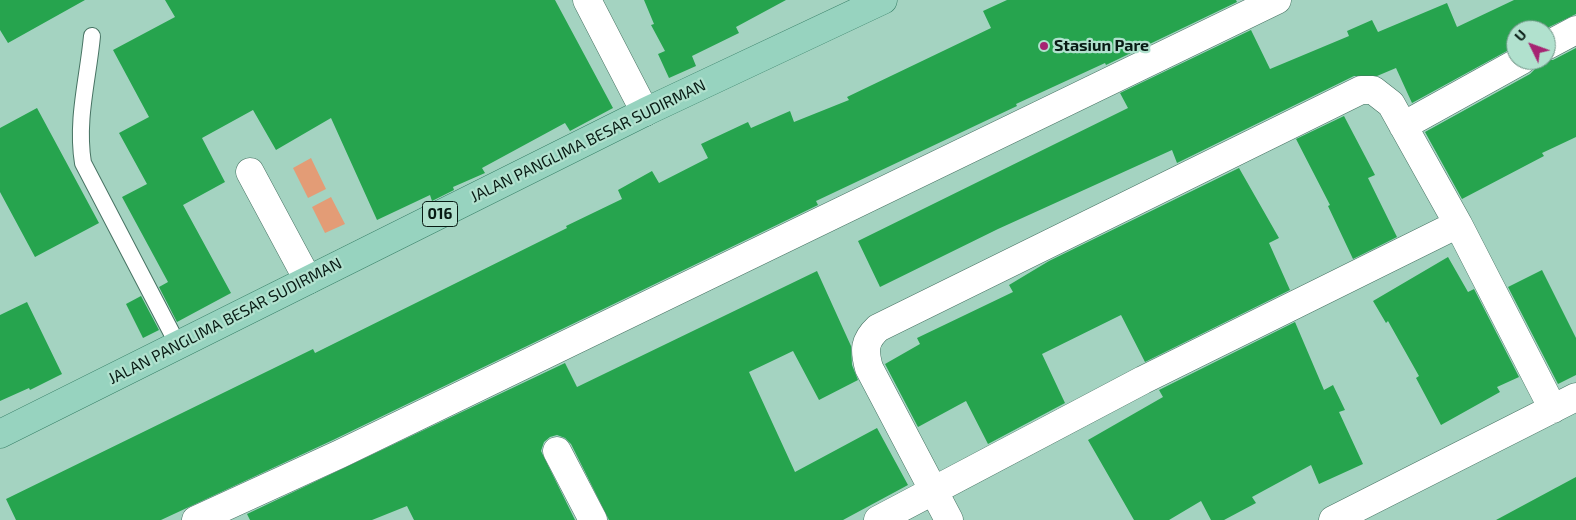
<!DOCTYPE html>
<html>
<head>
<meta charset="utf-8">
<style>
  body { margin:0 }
  #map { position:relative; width:1576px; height:520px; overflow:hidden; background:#a4d3c1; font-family:"Exo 2",sans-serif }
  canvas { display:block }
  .north { position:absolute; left:1506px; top:20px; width:50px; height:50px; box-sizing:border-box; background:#b1e1ce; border:1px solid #6d9284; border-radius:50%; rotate:312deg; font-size:14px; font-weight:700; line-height:20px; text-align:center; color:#081b14 }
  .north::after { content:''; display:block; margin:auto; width:18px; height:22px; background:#a62472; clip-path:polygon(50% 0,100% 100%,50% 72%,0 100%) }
</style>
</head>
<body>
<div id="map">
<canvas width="1576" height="520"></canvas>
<div class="north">U</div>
</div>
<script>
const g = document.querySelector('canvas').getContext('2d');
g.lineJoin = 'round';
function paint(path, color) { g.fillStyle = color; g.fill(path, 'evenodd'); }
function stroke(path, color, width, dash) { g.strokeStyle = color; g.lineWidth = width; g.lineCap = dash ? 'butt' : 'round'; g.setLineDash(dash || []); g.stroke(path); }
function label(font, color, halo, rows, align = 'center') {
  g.font = font + ' "Exo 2",sans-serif'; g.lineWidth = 4.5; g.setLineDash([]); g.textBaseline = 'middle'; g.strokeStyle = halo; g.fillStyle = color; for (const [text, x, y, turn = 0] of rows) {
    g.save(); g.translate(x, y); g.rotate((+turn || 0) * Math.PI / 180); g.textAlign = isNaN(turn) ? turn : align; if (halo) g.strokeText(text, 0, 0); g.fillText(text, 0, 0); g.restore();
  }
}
const green = new Path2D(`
  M311,158L326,189L308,198L293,168Z
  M331,197L345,224L325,233L312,207Z`);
const building = new Path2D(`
  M0,0H85L8,43L0,30Z
  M165,0H555L613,108L570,131L565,123L482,168L485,173L453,187L454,190L432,201L430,195L377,220L331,118L276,150L253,110L202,138L225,182L183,205L231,293L177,322L159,287L168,282L122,197L147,184L119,133L149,117L113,50L175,17Z
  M644,0H786L736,27L739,33L692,56L696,66L669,78L658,54L665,51L651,25L654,24Z
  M1007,0H1236L1237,2L1106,65L1105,63L1016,104L1017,106L816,201L818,205L333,440L161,520H16L6,499L313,349L315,353L567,228L566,226L622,199L618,190L652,171L659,183L708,158L701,144L748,122L751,128L790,111L794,122L849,100L847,97L991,28L983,11Z
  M1514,0H1576V14L1543,30H1516V46L1412,103L1396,68L1377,76H1354L1177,163L1172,150L998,229L880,287L858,241L1128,108L1120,93L1251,30L1270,69L1349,36L1347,31L1372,20L1378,32L1447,3L1457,27Z
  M1576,48V137L1542,153L1544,156L1462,199L1425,132L1530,74L1536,68L1538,60H1553Z
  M37,108L99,223L35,257L0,192V128Z
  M1344,116L1375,175L1368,178L1397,237L1353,259L1328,206L1330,205L1296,139Z
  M1239,168L1279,238L1269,243L1290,290L1145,362L1121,315L1042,354L1065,403L988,444L966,401L918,427L885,364L920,344L917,338L1013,292L1009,285L1049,261Z
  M1448,257L1468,292L1474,289L1519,377L1497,387L1500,392L1441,425L1416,378L1419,376L1388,321L1386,323L1373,301Z
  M1542,270L1576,338V375L1558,384L1508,287Z
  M817,271L851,346L852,365L858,380L819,400L793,351L749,372L795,472L877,428L908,485L843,520H609L571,444L565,438L557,435L550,437L544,442L541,451L575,520H414L407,506L372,520H250L247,514L565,363L577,387Z
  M141,296L159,330L143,338L126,304Z
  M27,302L62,374L30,390L29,388L0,401V315Z
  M1295,322L1324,390L1333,385L1345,410L1339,412L1363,464L1319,484L1311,465L1252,497L1256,503L1224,520H1211L1201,501L1169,520H1134L1088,440L1163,397L1159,390Z
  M1576,477V520H1496Z`);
const lane = new Path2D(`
  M92,36C88,79 76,120 83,163L178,345`);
const street = new Path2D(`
  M1546,46L1576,30
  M1403,126L1522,60
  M250,172L308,280
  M557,451L593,520
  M196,520L340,454L1277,0
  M878,520L1143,380L1458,224
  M949,520L869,368C864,350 864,341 878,328L1361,90H1373L1391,104L1458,224L1553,409
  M1333,520L1576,397`);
const secondary = new Path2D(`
  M587,0L645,112`);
const primary = new Path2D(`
  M0,434L645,112L883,0`);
const markers = [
  [1044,46,5,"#a62472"]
];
const shields = [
  [440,214,35]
];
const shieldNames = [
  ["016",440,214]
];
const poiNames = [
  ["Stasiun Pare",1054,46]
];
const streetNames = [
  ["JALAN PANGLIMA BESAR SUDIRMAN",588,141,-26],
  ["JALAN PANGLIMA BESAR SUDIRMAN",225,321,-27]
];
paint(green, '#e39c76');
paint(building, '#26a44e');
stroke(lane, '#477363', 18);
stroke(street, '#477363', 29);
stroke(secondary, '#477363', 29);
stroke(primary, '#377f67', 29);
stroke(lane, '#fff', 16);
stroke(street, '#fff', 28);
stroke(secondary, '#fff', 28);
stroke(primary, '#97d3bf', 28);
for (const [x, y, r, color] of markers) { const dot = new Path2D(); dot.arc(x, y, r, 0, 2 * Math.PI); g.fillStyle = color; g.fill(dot); stroke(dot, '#b1e1ce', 2); }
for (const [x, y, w] of shields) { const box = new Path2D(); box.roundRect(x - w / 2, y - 12.5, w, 25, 4); g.fillStyle = '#b1e1ce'; g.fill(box); stroke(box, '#081b14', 1); }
label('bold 15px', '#081b14', null, shieldNames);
label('bold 16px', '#081b14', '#b1e1ce', poiNames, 'left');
label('16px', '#081b14', '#b1e1ce', streetNames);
</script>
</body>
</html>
